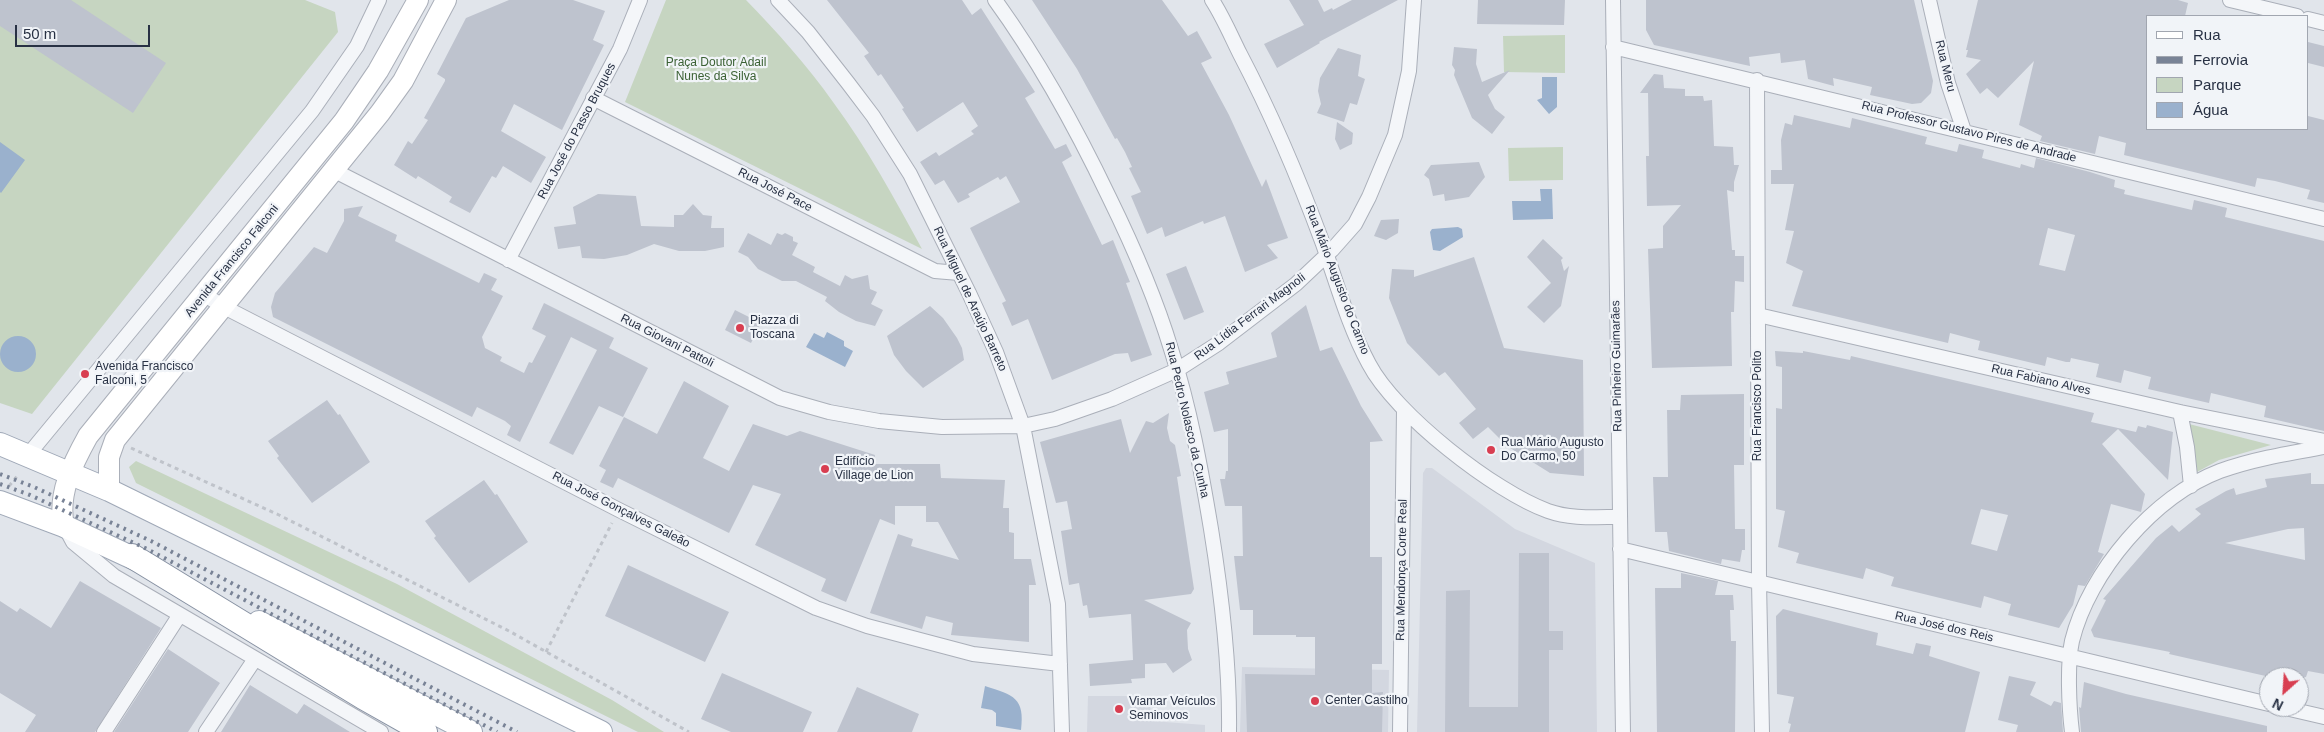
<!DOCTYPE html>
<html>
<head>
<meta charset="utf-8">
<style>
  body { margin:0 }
  #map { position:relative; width:2324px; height:732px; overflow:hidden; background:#e1e5eb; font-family:Arial,sans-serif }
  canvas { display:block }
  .legend { position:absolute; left:2146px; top:15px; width:162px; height:115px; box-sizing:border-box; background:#f1f4f8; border:1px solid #a1a6b0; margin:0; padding:6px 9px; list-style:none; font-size:15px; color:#283144 }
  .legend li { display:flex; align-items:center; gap:10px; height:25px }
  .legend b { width:25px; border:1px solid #a1a6b0 }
  .north { position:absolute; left:2259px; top:667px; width:50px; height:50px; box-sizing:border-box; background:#f1f4f8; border:1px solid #a1a6b0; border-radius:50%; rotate:206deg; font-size:14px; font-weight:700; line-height:20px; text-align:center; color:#283144 }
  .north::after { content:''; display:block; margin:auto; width:18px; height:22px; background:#d83e51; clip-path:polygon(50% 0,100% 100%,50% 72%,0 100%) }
  .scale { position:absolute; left:15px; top:25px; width:135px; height:22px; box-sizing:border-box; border:2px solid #283144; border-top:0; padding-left:6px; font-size:15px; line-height:18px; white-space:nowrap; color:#283144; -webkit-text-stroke:4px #f1f4f8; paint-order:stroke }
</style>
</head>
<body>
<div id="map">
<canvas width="2324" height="732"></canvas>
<ul class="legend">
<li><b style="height:6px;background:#fff"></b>Rua</li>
<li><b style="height:6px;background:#798396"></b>Ferrovia</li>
<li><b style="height:14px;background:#c6d5c1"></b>Parque</li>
<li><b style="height:14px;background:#9ab1cd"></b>Água</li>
</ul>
<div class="north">N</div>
<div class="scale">50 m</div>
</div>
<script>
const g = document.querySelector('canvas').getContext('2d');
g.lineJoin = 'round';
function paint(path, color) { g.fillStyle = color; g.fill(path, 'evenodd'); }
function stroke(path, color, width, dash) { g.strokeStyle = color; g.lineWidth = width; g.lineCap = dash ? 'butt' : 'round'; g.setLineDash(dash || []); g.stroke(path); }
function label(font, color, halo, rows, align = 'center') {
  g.font = font + ' Arial,sans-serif'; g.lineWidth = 4.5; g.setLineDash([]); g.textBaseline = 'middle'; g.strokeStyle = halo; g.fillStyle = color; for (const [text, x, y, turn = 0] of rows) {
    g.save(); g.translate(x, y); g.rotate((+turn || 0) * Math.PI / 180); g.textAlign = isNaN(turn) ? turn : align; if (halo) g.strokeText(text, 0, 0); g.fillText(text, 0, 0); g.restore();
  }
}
const built = new Path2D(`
  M1426,468H1432L1515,529L1595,563L1597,732H1417L1423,473Z
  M1242,667L1389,670L1388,732H1240Z
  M1088,696H1150L1151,721L1205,725V732H1087Z`);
const green = new Path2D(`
  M0,0H305L335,12L338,32L32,414L0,403Z
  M666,0H746C777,32 807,65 833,102C867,148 895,199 922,249L625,102Z
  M1565,35V73L1504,72L1503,36Z
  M1563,147V180L1509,181L1508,148Z
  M2189,424L2271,445L2219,460L2197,472Z
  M136,461L397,584L612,700L664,732H638L136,483L129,467Z`);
const water = new Path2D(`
  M1542,77H1557V107L1549,114L1537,100L1542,98Z
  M0,142L25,160L1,193L0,192Z
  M1540,189H1552L1553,219L1513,220L1512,201H1541Z
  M1458,227L1462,229L1463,237L1440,251L1433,250L1430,232L1432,229Z
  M827,332L844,341V346L853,351L845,367L806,347L814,333L824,338Z
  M0 354a18 18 0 1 1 36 0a18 18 0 1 1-36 0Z
  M985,686C1014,695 1025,698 1021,730L996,726V713L992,710L981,708Z`);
const building = new Path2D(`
  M0,0H71L166,63L133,113L0,26Z
  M509,0H573L605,11L593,40L604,45L562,130L514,104L501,131L546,157L531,183L503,166L496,178L492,176L470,213L449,202L452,197L418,176L416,179L394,165L408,141L412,144L428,120L424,118L445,81V79L437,74L466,18Z
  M827,0H962L972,15L981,8L1035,92L1025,98L1055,149L1066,144L1072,156L1062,162L1102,245L1113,240L1130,282L1126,283L1152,355L1131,362L1128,353L1115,354L1052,380L1028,319L1012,326L1002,303L1006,301L970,228L1020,202L1006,176L1000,180L998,177L968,194L970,197L958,203L944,180L935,185L920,162L936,152L939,156L974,134L971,131L978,126L963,102L917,132L902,109L904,108L881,74L878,76L864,56L869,53Z
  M1032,0H1162L1188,36L1197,31L1212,58L1201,63L1229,115L1262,187L1266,179L1288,238L1267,245L1278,258L1245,272L1225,216L1204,224L1203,221L1165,237L1162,227L1147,234L1131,196L1141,192L1129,168L1132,167L1125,152L1117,138L1115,139L1077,69Z
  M1289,0H1318L1324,12L1332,8L1333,10L1352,0H1398L1319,42L1320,43L1277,68L1264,44L1304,25Z
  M1478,0H1565L1564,25L1477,24Z
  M1646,0H1914L1933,81L1931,93L1921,103L1912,104L1870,95L1872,87L1833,78L1834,86L1808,79L1805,60L1781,63L1780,53L1749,57L1750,66L1654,45L1646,30Z
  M1978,0H2178L2188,3L2185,16H2148V129H2308V116L2324,120V203L2307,199L2310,190L2275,181L2257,178L2255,187L2124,155L2126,143L2099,136L2095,154L2040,141L2042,136L2019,125L2034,61L1998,98L1987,88L1980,94L1966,74L1981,60L1966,57L1968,50H1966Z
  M2308,42L2324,46V67L2308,63Z
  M1454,47L1477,49L1476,64L1482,82L1510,70L1488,95L1495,109L1505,117L1492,134L1472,118L1454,75L1455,70L1452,65Z
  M1338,48L1361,55L1358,76L1365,79L1357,105L1350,103L1344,122L1317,113L1321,104L1318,91L1320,78Z
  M1654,74L1663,75L1664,88L1685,89V96H1703L1704,101L1712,100L1714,146L1733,147L1734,165H1739L1734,182V192L1727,190L1732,250H1735V256H1744V282L1735,281L1734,312H1731L1732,366L1652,368L1648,249L1663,248V226L1681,205L1647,206L1646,156H1649L1648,93H1640Z
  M1794,115L1850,128L1852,118L1927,137L1925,144L1957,152L1959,144L1984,150L1982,158L2020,168L2021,164L2034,168L2036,158L2090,172L2115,180L2114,187L2125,190L2124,194L2192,210L2194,200L2215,205L2227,208L2225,217L2324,241V431L2264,417L2266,406L2211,393L2209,403L2148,389L2151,377L2124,370L2121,383L2096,377L2099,364L2071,358L2070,362H2066L2047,357L2045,366L1978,350L1980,341L1950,333L1948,343L1792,306L1803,271L1786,263L1794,231L1785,230L1794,184H1771V170H1782L1781,140L1785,123L1792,125ZM2048,228L2075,235L2065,271L2039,265Z
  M1337,122L1353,133L1352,144L1340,150L1335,139Z
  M1479,162L1485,177L1469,197L1445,201L1444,194L1433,196L1429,179L1424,175L1431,165Z
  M598,194L636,196L641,226L674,227V215H683L693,204L703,215L712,216L711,228H724V247L705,251H679L654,244L627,255L604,259L582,258L580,246L558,249L554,227L576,224L573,207Z
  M363,206L358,216L397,235L395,241L479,283L484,273L497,279L491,290L503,296L482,337L485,348L502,357L500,361L524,373L529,362L532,363L546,336L532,329L544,303L614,338L609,348L648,368L623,417L599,406L573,455L549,443L597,350L571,337L520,442L507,435L511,426L505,421L477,407L472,417L273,317L271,307L275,293L314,247L327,253L344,221V209Z
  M1399,219L1398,233L1386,240L1374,236L1381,220Z
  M748,233L771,245L777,233L782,235L785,233L793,237V241L798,243L792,255L815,267L813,272L840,286L845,275L852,279L868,275L870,289L877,292L871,304L883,310L875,326L856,321L839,312L825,301L827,297L796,281H782L758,269L748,257L738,252Z
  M1543,239L1563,258L1561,260L1564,271L1569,266L1561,306L1544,323L1527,307L1551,283L1527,257Z
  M1474,257L1504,348L1583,360L1584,476L1550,473L1507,446L1488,427L1473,439L1459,423L1476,409L1445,372L1439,376L1407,343L1389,298L1392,269L1414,270V277Z
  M1186,266L1204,312L1184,320L1166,274Z
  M1306,305L1320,351L1332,347L1361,406L1383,441L1370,442V557H1382V664H1372V693L1383,692L1382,732H1247L1245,674L1315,675V637H1296V635H1253V610H1240L1234,556H1243L1242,506H1225L1220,479H1225L1226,471H1228V429L1214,432L1204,392L1229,384L1226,372L1277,357L1271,333Z
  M930,306L943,318L957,338L962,348L964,360L923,388L906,371L894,355L887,336Z
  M735,310L761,323L751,343L725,330Z
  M1775,351L1803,353V351L1850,360L1851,356L2094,413L2091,422L2136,432L2138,426L2146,428L2147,425L2173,432L2168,480L2118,429L2102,444L2145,494L2141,512L2111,504L2098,552L2104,554L2085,586L2078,585L2073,605L2059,628L2008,615L2011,604L1984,596L1981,608L1891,586L1894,577L1866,568L1863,579L1796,563L1799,553L1778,547L1785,511L1776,509V408L1782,409V367L1776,366ZM1981,509L2008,515L1997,551L1971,544Z
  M684,381L729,406L703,458L729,471L753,424L787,436L800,431L875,455L874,464H940L941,478L1005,480L1003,508H1009V532L1014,533V559H1031L1036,585H1029V642L951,635L953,623L926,616L922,629L870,613L898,534L913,539L911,546L959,560L938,522H926V506H895V525L880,519L846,602L821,591L826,579L755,545L781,494L753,485L729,533L618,478L613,488L600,482L606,470L599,466L624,417L657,434Z
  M1744,394V465H1734L1735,529H1745V550H1742L1740,562L1722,559L1721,564L1669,551L1667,532H1655L1653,477H1668L1667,410H1680L1681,395Z
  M327,400L338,415L340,414L370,462L312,503L277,458L279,456L268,441Z
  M1169,413L1167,428L1170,441L1175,445L1181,476L1177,477L1194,589L1191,594L1144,600L1191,623L1187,630L1188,649L1192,660L1173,673L1166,663L1145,664V678L1131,679L1132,683L1090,686L1089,664L1133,660L1131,614L1089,618L1087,605L1083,606L1079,583L1069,585L1061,531L1072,529L1067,501L1056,503L1040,442L1121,419L1130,453L1146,421L1153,423Z
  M2311,473V484H2324V674L2308,671L2306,677H2270L2169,654L2170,652L2094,637L2091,630L2106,600L2103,599L2156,538L2172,525L2179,532L2201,514L2195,509L2226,491L2234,488L2236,495L2267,487L2265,479ZM2304,528L2305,560L2225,543L2288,529Z
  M484,480L495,495L497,494L528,542L469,583L434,538L436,536L425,521Z
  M1519,553H1549V631H1563V650H1549V732H1445L1446,591L1470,590L1469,707H1518Z
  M628,565L729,612L705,662L605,616Z
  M1681,573L1718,581L1715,595H1733L1734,610H1730L1731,641H1736L1735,732H1657L1655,588H1681Z
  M80,581L161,628L95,732H25L36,715L0,693V601L17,612L20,608L51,628Z
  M1783,609L1878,633L1876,645L1913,654L1916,643L1931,646L1929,656L1980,672L1965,732H1789L1791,724L1788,723L1794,697L1777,694L1776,616Z
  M168,649L220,683L210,698L188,732H114Z
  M722,673L812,712L803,732H731L701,719Z
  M2009,676L2036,682L2030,695L2051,706L2054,701L2061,703L2063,732H2016L2018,725L1998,720Z
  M2084,682L2126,694L2267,726V732H2081L2079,707L2081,708Z
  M250,685L297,714L304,704L350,732H221Z
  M857,687L919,714L912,732H837Z`);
const path = new Path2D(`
  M131,448L279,515L509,631L689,732
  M9,486L19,474
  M546,652L612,523`);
const minor = new Path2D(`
  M778,0L808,32L848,83L873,116L910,174L969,293L996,352L1023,426L1058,604L1062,732
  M995,0C1040,62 1076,128 1109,197C1133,246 1155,296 1171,349C1190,408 1201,469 1211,529C1222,597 1230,663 1229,732
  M1212,0C1223,17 1231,36 1240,54C1272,115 1299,179 1323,244C1337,284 1349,327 1369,364C1395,414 1495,492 1548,511C1570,519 1596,517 1619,517
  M1613,0L1623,732
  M1929,0L1948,83L1964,131
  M2230,0L2297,16
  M2308,19L2324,23
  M1613,47L2324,219
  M1757,80L1759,582L1762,732
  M593,98L935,271L959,273
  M335,171L780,398L829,412L879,421L942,427L1023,426L1055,419L1112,399L1177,370L1219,343L1296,284L1332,250L1355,224L1369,197L1395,135L1409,71L1414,0
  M508,260L620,49L640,0
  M205,295L224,307L619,510L816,608L867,626L973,654L1060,664
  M1758,315L2180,412L2324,441
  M2180,412L2187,447L2191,486
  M28,455L312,111L357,46L379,0
  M65,527L73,542L114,576L381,732
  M1620,549L2269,704
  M2281,707L2324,717
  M104,732L179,616
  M206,732L255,659
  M1400,732L1404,409
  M2072,732C2069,708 2067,664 2072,641C2089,572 2154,496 2220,471C2253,459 2290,453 2324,447`);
const secondary = new Path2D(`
  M109,490V457L115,440L380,113L403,81L446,0
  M64,526C57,494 73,463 88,436L344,121L378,71L418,0`);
const primary = new Path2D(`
  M0,444L109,490L601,732
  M0,502L64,526L148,565
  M259,622L471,732`);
const trunk = new Path2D(`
  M132,556L363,697L425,732`);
const rail = new Path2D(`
  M0,474L34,487L151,541L517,732
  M0,484L30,495L147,549L497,732`);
const markers = [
  [740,328,5,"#d83e51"],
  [85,374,5,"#d83e51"],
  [1491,450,5,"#d83e51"],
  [825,469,5,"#d83e51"],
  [1315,701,5,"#d83e51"],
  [1119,709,5,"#d83e51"]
];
const parkNames = [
  ["Praça Doutor Adail",716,63],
  ["Nunes da Silva",716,77]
];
const streetNames = [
  ["Rua Meru",1945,66,76],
  ["Rua José do Passo Bruques",577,131,-62],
  ["Rua Professor Gustavo Pires de Andrade",1969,132,14],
  ["Rua José Pace",775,190,27],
  ["Avenida Francisco Falconi",232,261,-51],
  ["Rua Mário Augusto do Carmo",1337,280,69],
  ["Rua Miguel de Araújo Barreto",970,299,65],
  ["Rua Lídia Ferrari Magnoli",1250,317,-37],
  ["Rua Giovani Pattoli",667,341,27],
  ["Rua Pinheiro Guimarães",1617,366,-91],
  ["Rua Fabiano Alves",2041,380,13],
  ["Rua Francisco Polito",1758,406,-90],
  ["Rua Pedro Nolasco da Cunha",1187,420,77],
  ["Rua José Gonçalves Galeão",621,510,27],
  ["Rua Mendonça Corte Real",1402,570,-89],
  ["Rua José dos Reis",1944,627,13]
];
const poiNames = [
  ["Piazza di",750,321],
  ["Toscana",750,335],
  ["Avenida Francisco",95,367],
  ["Falconi, 5",95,381],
  ["Rua Mário Augusto",1501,443],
  ["Do Carmo, 50",1501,457],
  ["Edifício",835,462],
  ["Village de Lion",835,476],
  ["Center Castilho",1325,701],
  ["Viamar Veículos",1129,702],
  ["Seminovos",1129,716]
];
paint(built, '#d3d7e0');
paint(green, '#c6d5c1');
paint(water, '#9ab1cd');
paint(building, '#bec3ce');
stroke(minor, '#aaafb9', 16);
stroke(secondary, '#aaafb9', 22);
stroke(primary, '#9fa8b7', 24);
stroke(trunk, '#8791a2', 26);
stroke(path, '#bfc3ca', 3, [4, 4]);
stroke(minor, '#f4f6f9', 14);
stroke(secondary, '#fff', 20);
stroke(primary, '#fff', 22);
stroke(trunk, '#fff', 24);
stroke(rail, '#798396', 4, [2.5, 5]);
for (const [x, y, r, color] of markers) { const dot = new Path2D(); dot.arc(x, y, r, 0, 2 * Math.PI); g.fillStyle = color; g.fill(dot); stroke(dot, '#f1f4f8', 2); }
label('12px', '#3b6134', '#f1f4f8', parkNames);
label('12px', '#283144', '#f1f4f8', streetNames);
label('12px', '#283144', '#f1f4f8', poiNames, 'left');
</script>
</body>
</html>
